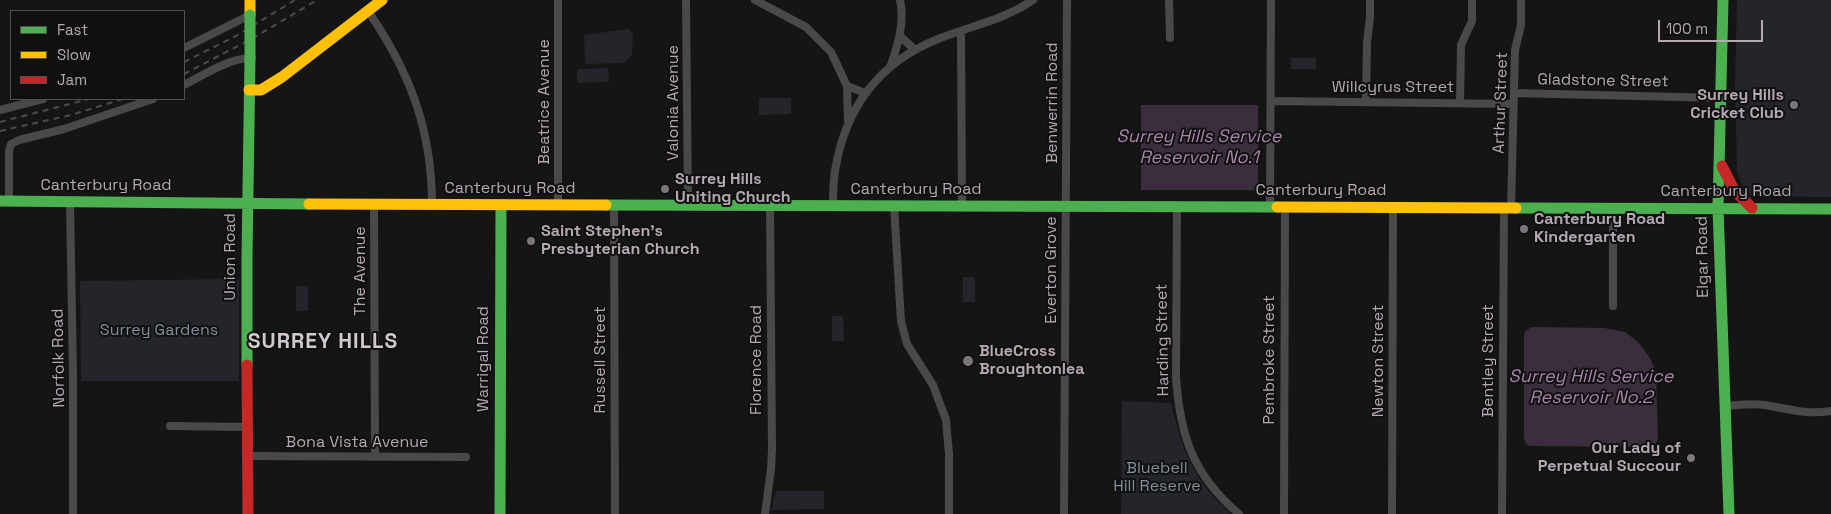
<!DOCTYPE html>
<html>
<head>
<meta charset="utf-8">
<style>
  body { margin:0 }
  #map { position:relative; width:1831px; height:514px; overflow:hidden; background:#161515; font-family:"Space Grotesk",sans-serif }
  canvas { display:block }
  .legend { position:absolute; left:10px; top:10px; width:175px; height:90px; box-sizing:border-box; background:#111010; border:1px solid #534d51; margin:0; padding:6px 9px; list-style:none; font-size:15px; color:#b5a8b3 }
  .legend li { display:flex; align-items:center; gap:10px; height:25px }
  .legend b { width:25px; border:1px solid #534d51 }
  .scale { position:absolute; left:1658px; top:20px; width:105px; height:22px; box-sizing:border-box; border:2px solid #b5a8b3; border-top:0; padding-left:6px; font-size:15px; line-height:18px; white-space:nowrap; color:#b5a8b3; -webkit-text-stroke:4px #111010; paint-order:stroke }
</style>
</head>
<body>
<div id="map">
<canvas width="1831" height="514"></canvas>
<ul class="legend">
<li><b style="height:6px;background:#4caf50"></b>Fast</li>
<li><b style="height:6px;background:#ffc107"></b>Slow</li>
<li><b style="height:6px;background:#c62828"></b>Jam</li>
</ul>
<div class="scale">100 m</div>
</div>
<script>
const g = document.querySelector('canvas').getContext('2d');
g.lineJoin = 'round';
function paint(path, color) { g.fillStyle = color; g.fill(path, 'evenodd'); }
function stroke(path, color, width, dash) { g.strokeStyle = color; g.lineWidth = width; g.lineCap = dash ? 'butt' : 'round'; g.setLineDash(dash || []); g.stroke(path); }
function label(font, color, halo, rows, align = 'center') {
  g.font = font + ' "Space Grotesk",sans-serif'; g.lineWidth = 4; g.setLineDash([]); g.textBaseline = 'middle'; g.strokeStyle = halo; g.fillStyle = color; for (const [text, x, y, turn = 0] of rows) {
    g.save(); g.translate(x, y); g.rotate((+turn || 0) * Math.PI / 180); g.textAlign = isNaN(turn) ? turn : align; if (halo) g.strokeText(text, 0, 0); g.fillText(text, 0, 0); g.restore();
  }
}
const green = new Path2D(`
  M1737,0H1831V197L1751,196L1744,189L1737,172L1735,86Z
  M629,29L633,33L632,55L624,63L586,64L585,62L584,35Z
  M1291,58H1316V69H1291Z
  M608,68L609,82L577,83V69Z
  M759,98H791V114L759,115Z
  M963,277H975V302H963Z
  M239,279V381H81L80,281Z
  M296,286H308V311H296Z
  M832,316H843L844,341H832Z
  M1122,401L1171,403C1183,452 1193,480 1231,514H1121Z
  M776,491H824V509L771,510Z`);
const water = new Path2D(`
  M1141,105H1258V190H1141Z
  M1532,327L1604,328L1625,332L1638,342L1650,358L1656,372L1658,439L1655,445L1650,447L1530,446L1526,444L1524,438V337L1525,331Z`);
const street = new Path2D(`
  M686,0L688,205
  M755,0L806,27L831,52L847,86L848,121
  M1169,0L1170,38
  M368,11C410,72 432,130 432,205
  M961,31L962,206
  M900,36L915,50
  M184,48L250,15
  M891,65C898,44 905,22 900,0
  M184,85C204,75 227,59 250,58
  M847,86L865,93
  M1514,93L1721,98
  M1271,101L1514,104
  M1366,102L1367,43L1370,17V0
  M1460,103L1461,45L1472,21V0
  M0,110L43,99
  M9,202V151L11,144L19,140L64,129L153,99
  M70,202L73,374V514
  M374,205L375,457
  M558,205V0
  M614,205L615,514
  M833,206C833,194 833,183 835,171C845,109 878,63 938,39C970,26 1004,20 1033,0
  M894,206L901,321L907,344L933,385L946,420L949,454V514
  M1177,207L1176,377C1180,436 1193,475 1239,514
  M1270,207L1271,0
  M1511,208L1515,50L1521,25V0
  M1613,306V208
  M1726,406C1739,405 1752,403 1765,405C1788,409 1808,415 1831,411
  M170,426L248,427
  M248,456L466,457
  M765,514L771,469L772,449L770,206
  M1064,514L1067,0
  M1284,514L1285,207
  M1392,514L1393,207
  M1502,514L1504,208`);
const fast = new Path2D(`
  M1723,0L1718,208L1729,514
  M0,201L309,204
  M606,205L1277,207
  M1516,208L1831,209
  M247,365V256L250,58
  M500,514L501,205`);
const slow = new Path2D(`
  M250,0V15
  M249,90H261L282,77L382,0
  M309,204L606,205
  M1277,207L1516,208`);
const jam = new Path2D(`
  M1722,166L1734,190L1752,208
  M247,365L248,514`);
const rail = new Path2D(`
  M184,62L236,36L295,0
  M184,74L255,37L317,0
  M0,122L89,99
  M0,131L71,115L123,99`);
const fastBridge = new Path2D(`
  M250,15V58`);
const markers = [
  [1794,105,5,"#7d757c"],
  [665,189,5,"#7d757c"],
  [1524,229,5,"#7d757c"],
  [531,241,5,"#7d757c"],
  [968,361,6,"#7d757c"],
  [1691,458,5,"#7d757c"]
];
const streetNames = [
  ["Gladstone Street",1603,81,1],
  ["Willcyrus Street",1393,88],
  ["Beatrice Avenue",545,102,-90],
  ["Valonia Avenue",674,103,-90],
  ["Benwerrin Road",1053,103,-90],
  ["Arthur Street",1501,103,-88],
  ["Canterbury Road",106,186],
  ["Canterbury Road",510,189],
  ["Canterbury Road",916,190],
  ["Canterbury Road",1321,191],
  ["Canterbury Road",1726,192],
  ["Union Road",231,257,-90],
  ["Elgar Road",1703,257,-91],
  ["Everton Grove",1052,270,-90],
  ["The Avenue",361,271,-90],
  ["Harding Street",1163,340,-91],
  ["Norfolk Road",59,358,-91],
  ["Warrigal Road",484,359,-90],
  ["Russell Street",601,360,-90],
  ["Florence Road",757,360,-90],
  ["Pembroke Street",1270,360,-90],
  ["Newton Street",1379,361,-90],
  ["Bentley Street",1489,361,-90],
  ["Bona Vista Avenue",357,443]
];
const poiNames = [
  ["Surrey Hills",1784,96,"right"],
  ["Cricket Club",1784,114,"right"],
  ["Surrey Hills",675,180],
  ["Uniting Church",675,198],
  ["Canterbury Road",1534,220],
  ["Kindergarten",1534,238],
  ["Saint Stephen's",541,232],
  ["Presbyterian Church",541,250],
  ["BlueCross",979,352],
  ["Broughtonlea",979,370],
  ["Our Lady of",1681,449,"right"],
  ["Perpetual Succour",1681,467,"right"]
];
const parkNames = [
  ["Surrey Gardens",159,331],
  ["Bluebell",1157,469],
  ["Hill Reserve",1157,487]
];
const waterNames = [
  ["Surrey Hills Service",1199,137],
  ["Reservoir No.1",1199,158],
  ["Surrey Hills Service",1591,377],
  ["Reservoir No.2",1591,398]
];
const districtNames = [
  ["SURREY HILLS",323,342]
];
paint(green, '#23252b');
paint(water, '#3a2e3c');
stroke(street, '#4b484a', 8);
stroke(fast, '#4caf50', 11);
stroke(slow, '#ffc107', 11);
stroke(jam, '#c62828', 11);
stroke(rail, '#4c4a4c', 2, [6, 5]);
stroke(fastBridge, '#4caf50', 11);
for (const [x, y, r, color] of markers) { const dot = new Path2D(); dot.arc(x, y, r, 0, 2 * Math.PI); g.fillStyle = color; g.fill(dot); stroke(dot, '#111010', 2); }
label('16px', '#b5a8b3', '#111010', streetNames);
label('bold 16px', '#b5a8b3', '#111010', poiNames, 'left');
label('16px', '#818f9e', '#111010', parkNames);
label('italic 18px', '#a982ad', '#111010', waterNames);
g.letterSpacing = '1px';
label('bold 21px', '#d1c8d0', '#111010', districtNames);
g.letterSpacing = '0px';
</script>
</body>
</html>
